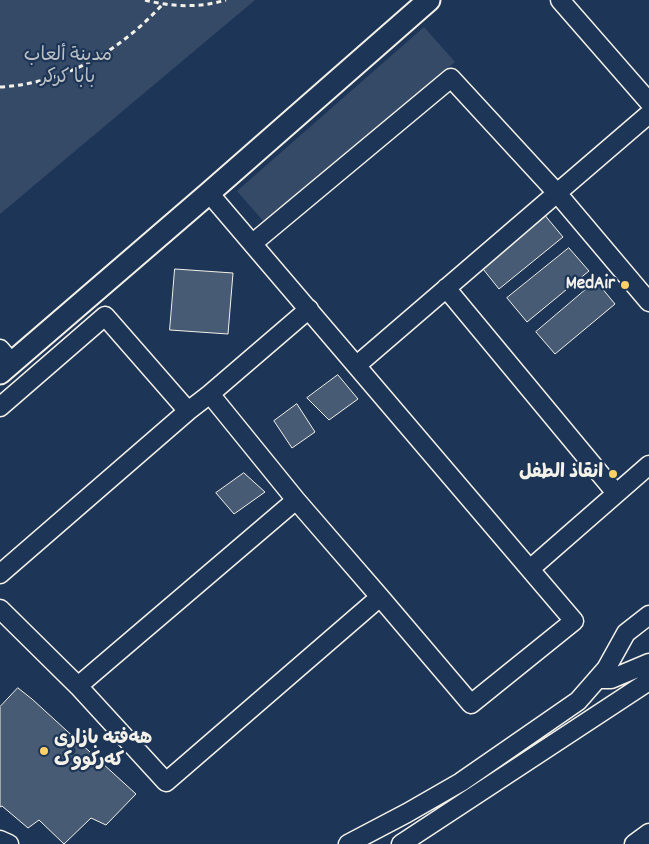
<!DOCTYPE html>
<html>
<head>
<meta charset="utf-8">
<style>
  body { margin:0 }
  canvas { display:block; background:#1d3557 }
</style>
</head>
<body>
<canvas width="649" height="844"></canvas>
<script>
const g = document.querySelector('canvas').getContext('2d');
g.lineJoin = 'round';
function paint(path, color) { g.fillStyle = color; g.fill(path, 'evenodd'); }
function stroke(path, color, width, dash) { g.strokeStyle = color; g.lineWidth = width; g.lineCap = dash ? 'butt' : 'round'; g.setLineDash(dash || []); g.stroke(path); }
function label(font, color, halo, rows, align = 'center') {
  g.font = font + ' Dekko,"Playpen Sans Arabic",sans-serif'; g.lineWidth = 4.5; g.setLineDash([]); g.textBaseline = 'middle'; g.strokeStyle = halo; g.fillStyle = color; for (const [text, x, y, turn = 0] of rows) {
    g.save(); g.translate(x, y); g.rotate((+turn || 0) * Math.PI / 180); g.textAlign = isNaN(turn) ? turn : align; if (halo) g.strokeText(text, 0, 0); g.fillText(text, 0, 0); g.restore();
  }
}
const green = new Path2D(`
  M0,0H255L0,214Z
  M424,27L455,62L264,222L237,191Z`);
const building = new Path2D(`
  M543,213L563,237L499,289L479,264Z
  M569,248L589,271L527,322L507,298Z
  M175,269L233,273L228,334L170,330Z
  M596,281L615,304L555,354L536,332Z
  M338,375L358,399L329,420L307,398Z
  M297,404L315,432L292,448L274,421Z
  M244,473L265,492L234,514L216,493Z
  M18,688L32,699L136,794L106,825L91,818L64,844L39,820L28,828L2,806L0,807V707Z`);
const path = new Path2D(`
  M145,0C171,7 200,8 226,0
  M0,87C66,83 118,52 162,5`);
const minor = new Path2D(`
  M560,0L649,102
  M209,193L574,621L471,704L380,597L296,500L210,394
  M253,243L451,78L557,193L649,302
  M446,288L616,493
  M0,349L12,363
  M357,365L649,114
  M0,407L105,316L188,411
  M530,569L649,465
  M0,574L188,411L210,394L309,309
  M0,609L78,686L166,782L380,597
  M597,679H611L649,663
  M78,686L296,500
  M0,840L9,844
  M348,844L407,813L461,782L578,701L606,669L626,633L649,615
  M401,844L649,681
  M634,844L649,833`);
const major = new Path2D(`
  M0,373L209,193L429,0`);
const markers = [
  [625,285,5,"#ffd166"],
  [613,474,5,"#ffd166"],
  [44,751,5,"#ffd166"]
];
const parkNames = [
  ["مدينة ألعاب",68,57],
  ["بابا كركر",68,79]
];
const poiNames = [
  ["MedAir",615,285],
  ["انقاذ الطفل",603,474],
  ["هەفتە بازاڕی",54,740,"left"],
  ["کەرکووک",54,762,"left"]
];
paint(green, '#354a67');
paint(building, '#485b74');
stroke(building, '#f4f1e8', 1);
stroke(minor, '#f4f1e8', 21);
stroke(major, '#f4f1e8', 25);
stroke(path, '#f4f1e8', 3, [5, 4]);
stroke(minor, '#1d3557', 18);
stroke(major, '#1d3557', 21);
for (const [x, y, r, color] of markers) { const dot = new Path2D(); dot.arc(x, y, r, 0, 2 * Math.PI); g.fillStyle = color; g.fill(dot); stroke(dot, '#1d3557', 2); }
label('19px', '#bbbfc1', '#1d3557', parkNames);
label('bold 19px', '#f4f1e8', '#1d3557', poiNames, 'right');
</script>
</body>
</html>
